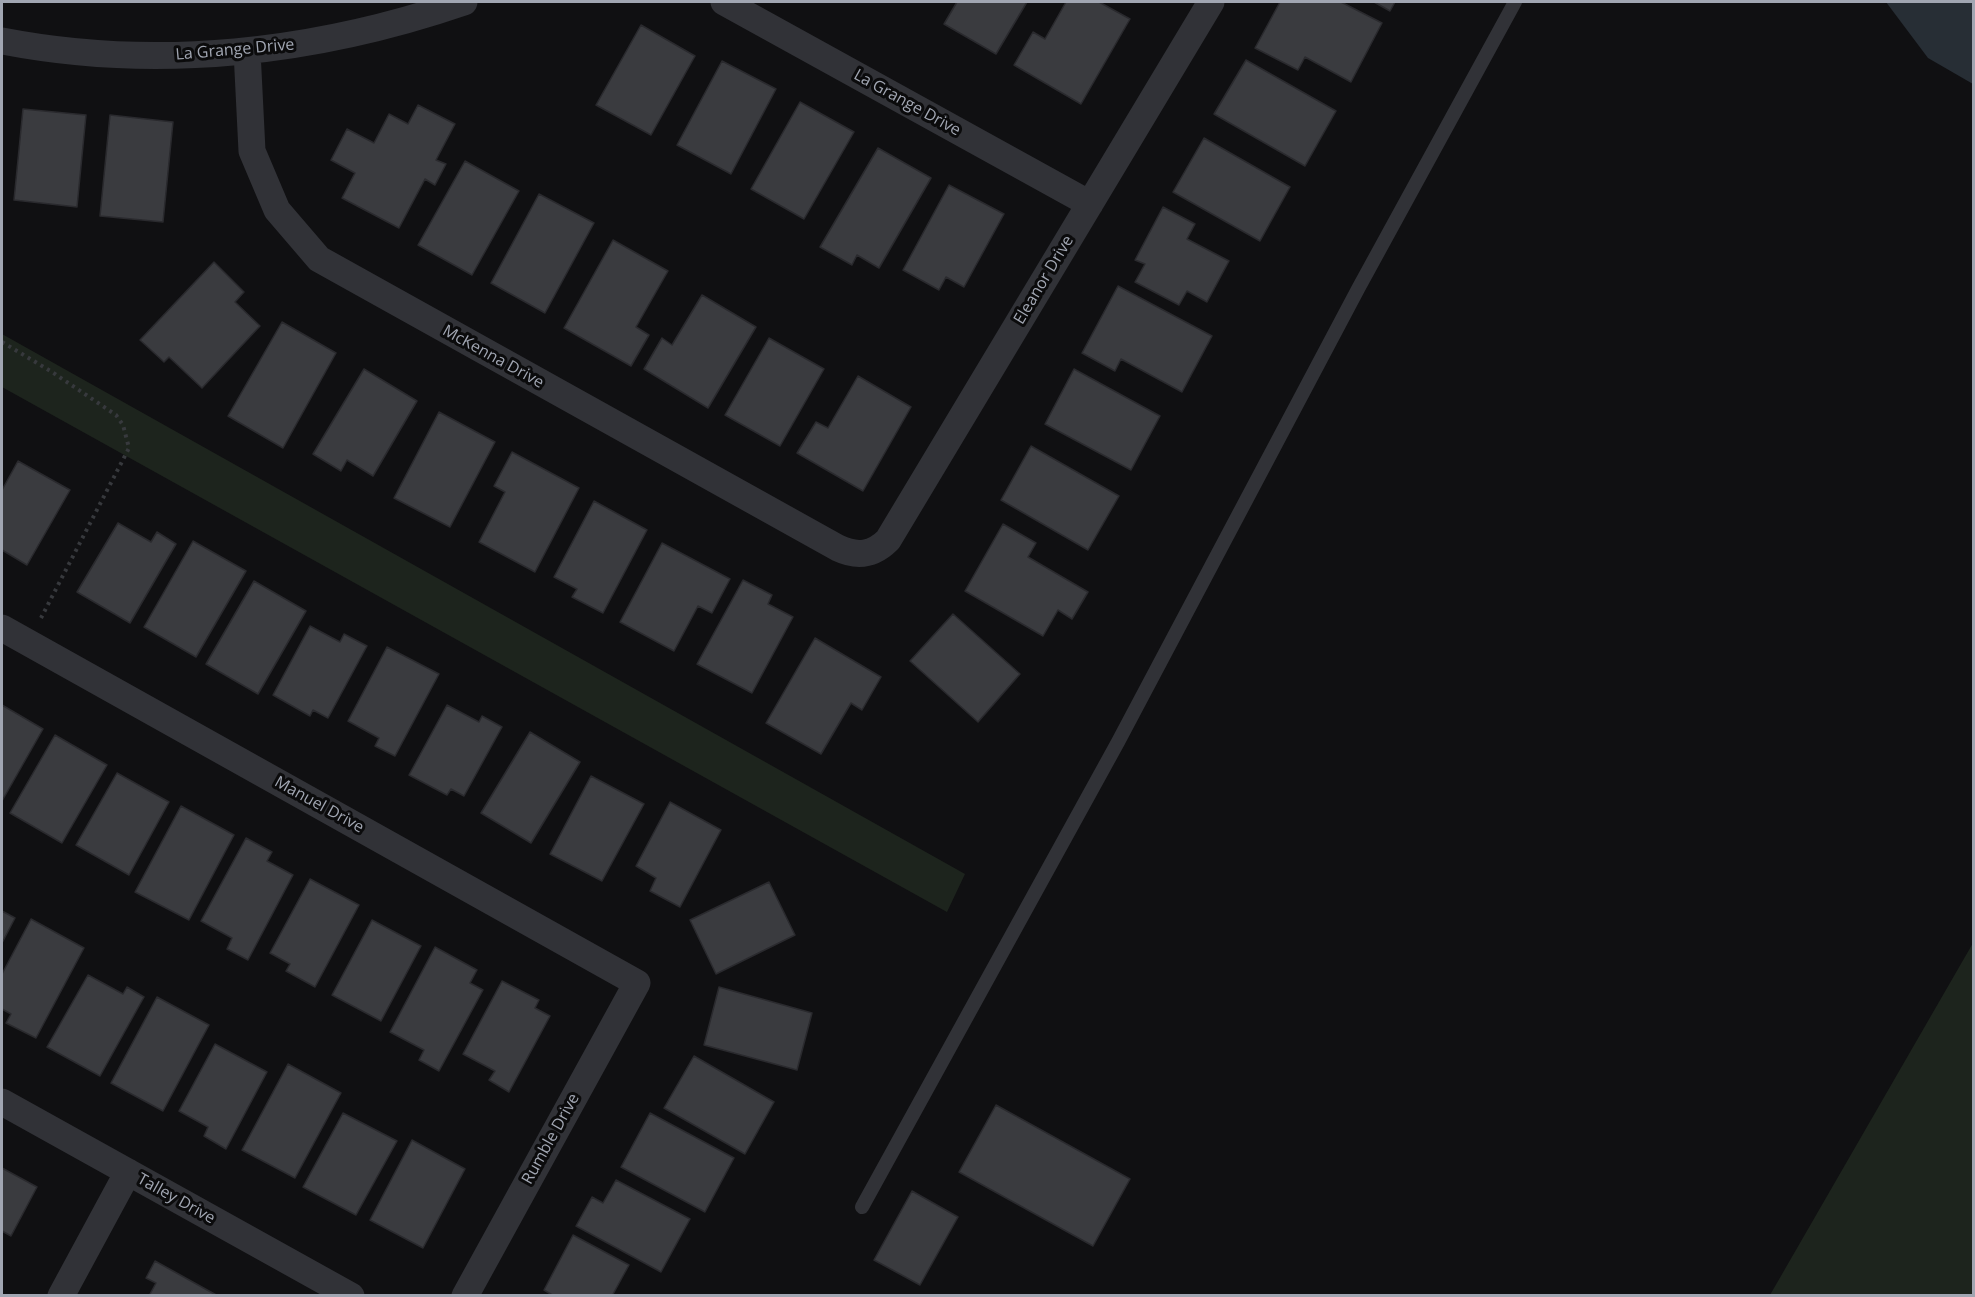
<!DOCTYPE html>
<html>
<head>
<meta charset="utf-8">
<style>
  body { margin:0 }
  #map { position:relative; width:1975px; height:1297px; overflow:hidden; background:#101012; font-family:"Open Sans",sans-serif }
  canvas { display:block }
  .frame { position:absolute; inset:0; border:3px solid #a1a6b2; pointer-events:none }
</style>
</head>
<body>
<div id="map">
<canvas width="1975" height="1297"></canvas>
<div class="frame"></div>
</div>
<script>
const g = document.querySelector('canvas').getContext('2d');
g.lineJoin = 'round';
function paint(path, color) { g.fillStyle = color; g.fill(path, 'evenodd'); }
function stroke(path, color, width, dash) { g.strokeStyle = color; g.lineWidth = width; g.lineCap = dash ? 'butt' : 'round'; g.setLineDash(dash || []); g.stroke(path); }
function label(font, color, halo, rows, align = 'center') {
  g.font = font + ' "Open Sans",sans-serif'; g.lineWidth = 6; g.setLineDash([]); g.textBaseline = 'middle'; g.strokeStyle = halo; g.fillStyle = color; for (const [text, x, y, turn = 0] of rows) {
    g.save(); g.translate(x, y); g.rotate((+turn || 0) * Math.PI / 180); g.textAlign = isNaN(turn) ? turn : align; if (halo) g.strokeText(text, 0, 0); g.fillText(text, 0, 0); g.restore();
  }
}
const green = new Path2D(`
  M2,334L965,874L947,912L2,387Z
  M1973,943V1295H1770Z`);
const water = new Path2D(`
  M1886,2H1973V84L1928,58Z`);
const building = new Path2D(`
  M957,2H1027L996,54L944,24Z
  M1066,2H1099L1130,19L1081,104L1014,65L1033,32L1045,39Z
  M1280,2H1341L1382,23L1351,82L1305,57L1298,70L1255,48Z
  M1374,2H1395L1390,11Z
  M641,25L695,56L651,135L596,105Z
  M1246,60L1336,111L1305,166L1214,114Z
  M722,61L776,89L731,174L677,145Z
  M800,102L854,132L804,219L751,189Z
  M418,105L455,124L436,160L446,164L435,185L425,179L399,228L342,198L355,173L331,160L347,129L374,143L389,114L408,124Z
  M23,109L86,115L77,207L14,200Z
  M110,115L173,122L163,222L100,216Z
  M1204,138L1290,187L1260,241L1173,192Z
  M878,148L931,178L879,268L857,255L852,265L820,247Z
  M465,161L519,191L472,275L418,245Z
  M949,185L1004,214L964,287L946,277L939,290L903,270Z
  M539,194L594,223L545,313L491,283Z
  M1163,207L1195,224L1187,239L1229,261L1207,302L1187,291L1179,305L1135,282L1145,264L1135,260Z
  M613,240L668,271L636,327L649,335L631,366L564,328Z
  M214,262L244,292L235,302L260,326L202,388L169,357L164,362L140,340Z
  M1118,286L1212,336L1182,392L1121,359L1115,371L1082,353Z
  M702,295L756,327L708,408L644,369L662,338L672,345Z
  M282,322L336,353L283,448L228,416Z
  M769,338L824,369L780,446L725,415Z
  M364,369L417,401L373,476L347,460L341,471L313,454Z
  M1074,369L1160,416L1131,470L1045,424Z
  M858,376L911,407L863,491L797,453L816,422L828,428Z
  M439,412L495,442L450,527L394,498Z
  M1031,446L1119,496L1088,550L1001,500Z
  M512,452L579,488L535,572L479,542L505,492L494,486Z
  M18,461L70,490L27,565L2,550V490Z
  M594,501L647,530L603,613L572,597L577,589L554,577Z
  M118,523L151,542L157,532L176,544L130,623L77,592Z
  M1003,524L1036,543L1028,557L1088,592L1072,619L1058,610L1043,636L965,591Z
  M193,541L246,571L196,657L144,627Z
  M662,543L730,579L712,613L698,606L674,651L620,622Z
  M743,580L772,595L768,604L793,617L752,693L697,664Z
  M254,581L306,611L258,694L206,664Z
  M953,614L1020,674L978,722L910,661Z
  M310,626L340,642L344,634L367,646L328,718L313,710L310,716L273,695Z
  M815,638L881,677L862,710L851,703L821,754L766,723Z
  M387,647L439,674L395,756L375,746L379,738L348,721Z
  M2,705L43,729L2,801Z
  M447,705L479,722L482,716L502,727L464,796L451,789L447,795L409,775Z
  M530,732L580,762L531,843L481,813Z
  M55,735L107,765L62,843L10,813Z
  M117,773L169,802L129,875L76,845Z
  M591,776L644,804L602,881L550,854Z
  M670,802L721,830L680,907L650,891L656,878L636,866Z
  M181,806L234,835L189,920L135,892Z
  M246,838L272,852L267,861L293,875L248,960L227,949L232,938L201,921Z
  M310,879L359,905L315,987L286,971L290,964L270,953Z
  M769,882L795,935L716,974L690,920Z
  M2,911L15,918L2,943Z
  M31,919L84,948L36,1038L6,1023L11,1014L2,1009V974Z
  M372,920L421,946L381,1021L332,995Z
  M435,947L477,970L470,983L483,990L439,1071L419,1060L424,1050L390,1032Z
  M88,975L123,994L127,987L144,997L100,1076L47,1047Z
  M502,981L539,1000L535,1008L550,1016L509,1092L489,1080L495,1071L463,1054Z
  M719,987L812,1013L797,1070L704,1045Z
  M157,997L209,1025L163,1111L111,1083Z
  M215,1044L267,1072L226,1149L204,1136L208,1127L179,1111Z
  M694,1056L774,1102L745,1154L664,1108Z
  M288,1064L341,1093L295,1178L242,1150Z
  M996,1105L1130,1179L1093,1246L959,1172Z
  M343,1113L397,1141L356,1215L303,1187Z
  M650,1113L734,1158L705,1212L621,1167Z
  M412,1140L465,1169L423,1248L370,1220Z
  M2,1168L37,1187L11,1236L2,1231Z
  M616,1180L690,1219L661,1272L576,1226L592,1197L603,1203Z
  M912,1191L958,1217L920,1285L874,1260Z
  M573,1235L629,1265L612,1296H554L544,1290Z
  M155,1261L218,1296H149L156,1283L146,1278Z`);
const path = new Path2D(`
  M2,342L52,372L116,415L123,425L129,448L41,618`);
const lane = new Path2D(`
  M862,1207L1118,742L1358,289L1515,2`);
const street = new Path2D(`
  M724,2L1090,204
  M2,41C157,71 315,53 464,2
  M247,51L252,151L277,210L319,259L838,548C857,557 873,555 888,540L1211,2
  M2,628L637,983L465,1296
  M2,1102L351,1296
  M61,1296L128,1172`);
const streetNames = [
  ["La Grange Drive",235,50,-5],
  ["La Grange Drive",907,103,29],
  ["Eleanor Drive",1044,280,-59],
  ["McKenna Drive",493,357,29],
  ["Manuel Drive",319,805,29],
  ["Rumble Drive",551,1139,-61],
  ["Talley Drive",176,1199,29]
];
paint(green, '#1d241d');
paint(water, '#272e35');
paint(building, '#3a3b3f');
stroke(building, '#2a2a2e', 1.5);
stroke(path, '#37393d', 4, [3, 4.5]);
stroke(lane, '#313237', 14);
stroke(street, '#313237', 27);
label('16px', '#a1a6b2', '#0b0b0c', streetNames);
</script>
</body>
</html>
